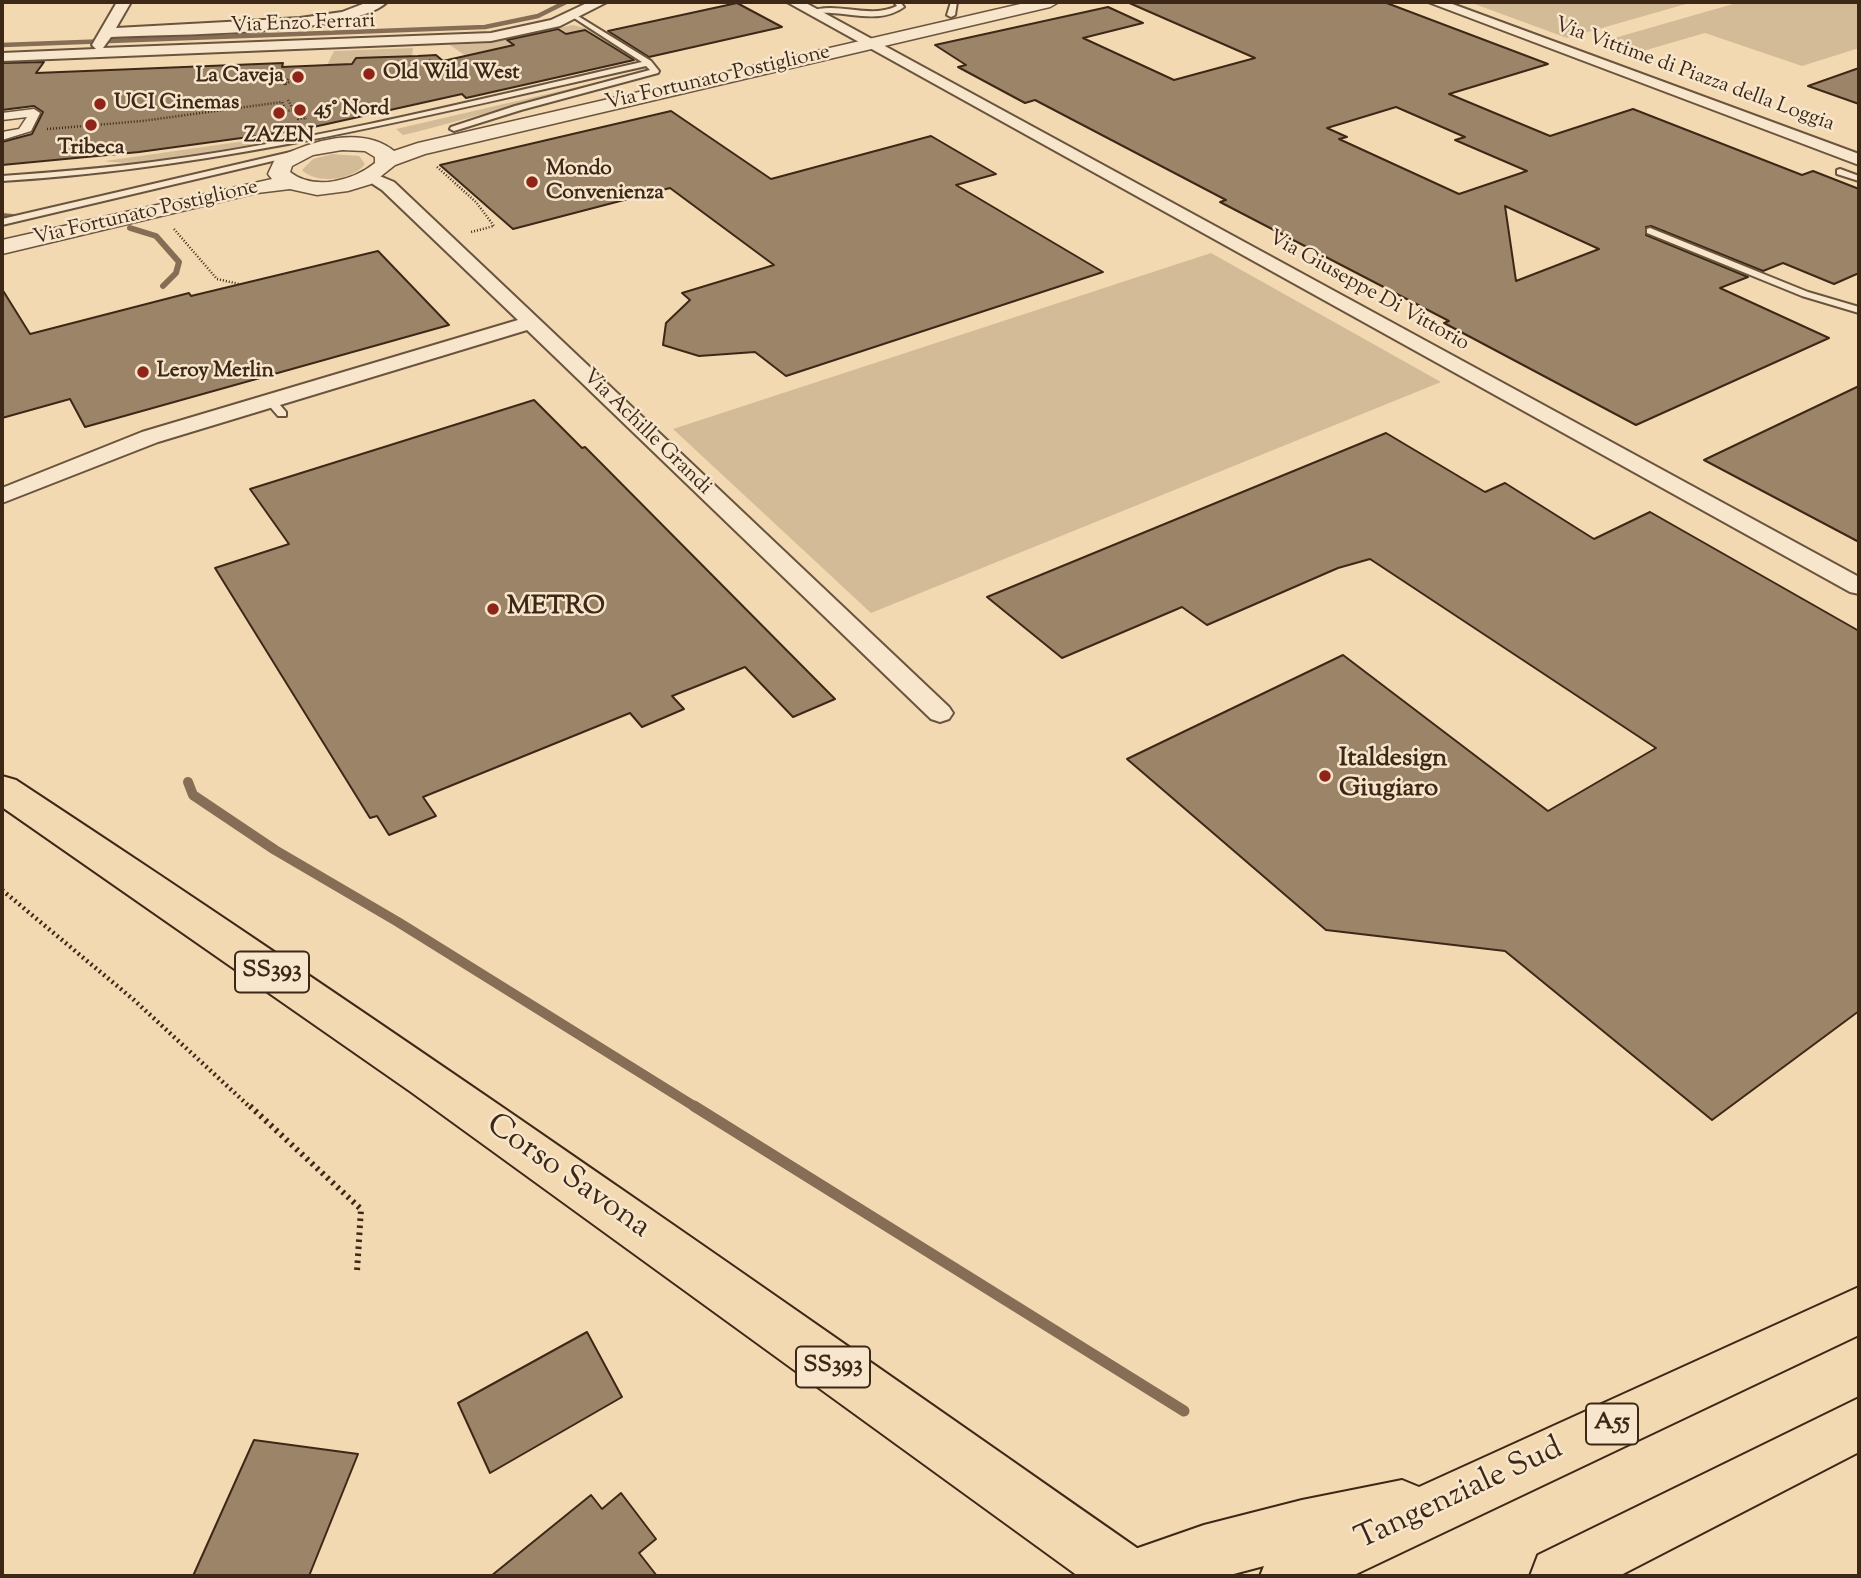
<!DOCTYPE html>
<html>
<head>
<meta charset="utf-8">
<style>
  body { margin:0 }
  #map { position:relative; width:1861px; height:1578px; overflow:hidden; background:#f3d9b1; font-family:"Sorts Mill Goudy",serif }
  canvas { display:block }
  .frame { position:absolute; inset:0; border:4px solid #3d2818; pointer-events:none }
</style>
</head>
<body>
<div id="map">
<canvas width="1861" height="1578"></canvas>
<div class="frame"></div>
</div>
<script>
const g = document.querySelector('canvas').getContext('2d');
g.lineJoin = 'round';
function paint(path, color) { g.fillStyle = color; g.fill(path, 'evenodd'); }
function stroke(path, color, width, dash) { g.strokeStyle = color; g.lineWidth = width; g.lineCap = dash ? 'butt' : 'round'; g.setLineDash(dash || []); g.stroke(path); }
function label(font, color, halo, rows, align = 'center') {
  g.font = font + ' "Sorts Mill Goudy",serif'; g.lineWidth = 5; g.setLineDash([]); g.textBaseline = 'middle'; g.strokeStyle = halo; g.fillStyle = color; for (const [text, x, y, turn = 0] of rows) {
    g.save(); g.translate(x, y); g.rotate((+turn || 0) * Math.PI / 180); g.textAlign = isNaN(turn) ? turn : align; if (halo) g.strokeText(text, 0, 0); g.fillText(text, 0, 0); g.restore();
  }
}
const green = new Path2D(`
  M1469,2H1693L1567,38Z
  M1740,2H1859V48L1802,66L1705,33L1643,51L1611,39Z
  M573,25L589,29L623,50L619,51L584,30L466,56L450,45L488,43Z
  M413,48L412,56L356,58L352,64L327,65L334,51Z
  M642,72L416,132L403,135L396,129Z
  M287,135L280,140C234,148 148,169 105,161Z
  M332,154L359,156L365,164C354,180 316,185 302,170L313,159Z
  M1211,253L1441,382L871,613L673,429Z`);
const streamFar3 = new Path2D(`
  M2,45L485,27L538,16L566,2`);
const streamFar2 = new Path2D(`
  M2,216L13,217
  M130,228L156,236L179,262L176,273L163,286`);
const streamFar1 = new Path2D(`
  M188,782L193,795L275,850L398,922L697,1108`);
const stream = new Path2D(`
  M694,1106L1184,1411`);
const building = new Path2D(`
  M1127,2H1384L1548,64L1449,94L1550,136L1633,109L1802,175L1813,171L1859,189V273L1834,284L1783,263L1763,271L1651,226L1646,227V235L1748,277L1720,288L1829,338L1636,425L1444,323L1449,321L1220,202L1226,200L1035,100L1025,103L958,67L966,65L935,45L1108,7L1143,23L1083,38L1174,80L1255,58ZM1396,107L1465,137L1455,140L1527,171L1459,194L1339,139L1347,137L1327,128ZM1505,206L1599,249L1516,281Z
  M737,3L782,27L649,57L608,31Z
  M558,29L566,34L585,30L634,60L466,98L462,94L300,130L139,152L2,165V142L32,134L43,112L34,106L2,110V63L44,62L36,73L283,63L282,67L352,64L356,58L418,56L436,55L443,61L514,45L507,40Z
  M1859,68V104L1808,86Z
  M671,111L771,179L931,136L996,174L956,185L1103,272L786,376L755,352L699,356L663,345L666,323L690,300L682,293L774,265L670,188L513,229L440,165Z
  M378,251L449,325L85,427L70,399L2,418V289L30,334L189,293L191,296Z
  M1859,386V542L1704,460Z
  M534,400L582,448L585,447L835,699L793,717L745,667L672,696L684,709L642,727L630,713L423,797L436,816L389,835L377,816L370,818L215,568L289,544L250,489Z
  M1386,433L1485,492L1505,483L1594,539L1650,512L1859,631V1011L1712,1120L1505,951L1326,930L1127,759L1343,655L1548,811L1656,748L1370,559L1338,568L1207,625L1182,607L1062,658L987,597Z
  M587,1332L622,1397L490,1473L458,1403Z
  M254,1440L358,1454L309,1576H193Z
  M621,1493L656,1539L639,1553L657,1576H491L591,1495L602,1509Z`);
const pathFar2 = new Path2D(`
  M429,60L440,69L430,71
  M288,79L284,85L293,80
  M288,100L293,109L301,108L306,119
  M47,129L142,121L282,102L286,111L294,110L298,119L305,118
  M437,167L476,202L494,226L471,232
  M174,229L217,279L239,284`);
const pathFar1 = new Path2D(`
  M2,890L134,1000L251,1108`);
const path = new Path2D(`
  M250,1106L361,1209L357,1271`);
const service = new Path2D(`
  M894,2H900L904,7C882,23 856,14 831,13C823,12 815,15 809,12C836,0 868,20 897,6Z
  M951,2H957L955,15L951,17L947,15Z
  M573,13L651,61L659,71L658,73L521,110L454,131L450,129L451,127L515,106L650,70L646,66C433,114 221,168 2,181V176C57,172 112,168 167,160C327,138 484,98 642,62L571,16Z
  M295,151H298V155L2,225V219Z
  M1840,169L1859,176V181L1837,174V170Z
  M1650,228L1808,292L1859,307V313L1802,296L1647,233V229Z
  M270,397L274,398L286,412V416H278L266,402L265,400Z`);
const pedestrian = new Path2D(`
  M34,109L40,113L31,131L2,140V132L19,129L27,117L2,120V113Z`);
const minor = new Path2D(`
  M117,2H131L116,28L300,18L342,12L368,2H387C352,36 165,34 111,37L103,48L491,33L551,20L589,2H607L560,26L491,41L2,61V53L96,49L92,45Z
  M787,2H804L1859,577V594L1850,592Z
  M1428,2H1447L1859,154V165Z
  M370,172L394,182L949,707L953,713L949,719L940,722L931,719L527,330L158,442L2,503V488L142,432L518,320L382,190L362,177L364,173Z`);
const tertiary = new Path2D(`
  M1029,2H1059L1050,7L425,154L395,165L371,184L348,191L317,195L290,189L257,193L2,254V240L272,179L268,174L275,159C308,142 361,124 394,151L418,143ZM342,150L365,151L375,157V163C353,181 314,191 290,172L292,166L313,155Z`);
const primary = new Path2D(`
  M2,776L16,780C398,1031 772,1293 1147,1555L1155,1576H1078L411,1092L2,807Z`);
const motorway = new Path2D(`
  M1859,1287V1335L1352,1576H1260L1264,1566L1226,1576H1110L1118,1555L1204,1525L1302,1500L1402,1480L1419,1487Z
  M1859,1398V1452L1619,1576H1530L1538,1555Z`);
const markers = [
  [369,74,7,"#8f2418"],
  [298,77,7,"#8f2418"],
  [100,104,7,"#8f2418"],
  [300,110,7,"#8f2418"],
  [279,113,7,"#8f2418"],
  [91,125,7,"#8f2418"],
  [532,182,7,"#8f2418"],
  [143,372,7,"#8f2418"],
  [493,609,7,"#8f2418"],
  [1325,776,7,"#8f2418"]
];
const farStreetnames = [
  ["Via Enzo Ferrari",303,25,-2],
  ["Via Vittime di Piazza della Loggia",1694,76,20],
  ["Via Fortunato Postiglione",718,79,-13],
  ["Via Fortunato Postiglione",146,214,-13],
  ["Via Giuseppe Di Vittorio",1368,292,29],
  ["Via Achille Grandi",646,433,44]
];
const farPoinames = [
  ["Old Wild West",383,74],
  ["La Caveja",284,77,"right"],
  ["UCI Cinemas",114,104],
  ["45° Nord",314,110],
  ["ZAZEN",279,137,"center"],
  ["Tribeca",91,149,"center"],
  ["Mondo",546,170],
  ["Convenienza",546,194],
  ["Leroy Merlin",157,372]
];
const shields = [
  [272,972,74],
  [833,1367,74],
  [1612,1424,52]
];
const shieldNames = [
  ["SS393",272,972],
  ["SS393",833,1367],
  ["A55",1612,1424]
];
const poiNames = [
  ["METRO",507,609],
  ["Italdesign",1339,761],
  ["Giugiaro",1339,791]
];
const nearStreetnames = [
  ["Corso Savona",567,1178,35],
  ["Tangenziale Sud",1460,1496,-25]
];
paint(green, '#d4bb97');
stroke(streamFar3, '#856e55', 4.5);
stroke(streamFar2, '#856e55', 6);
stroke(streamFar1, '#856e55', 10);
stroke(stream, '#856e55', 11);
paint(building, '#9c8468');
stroke(building, '#3d2818', 2);
stroke(service, '#6a543e', 4);
stroke(pedestrian, '#6a543e', 3);
stroke(minor, '#6a543e', 4);
stroke(tertiary, '#6a543e', 3);
stroke(primary, '#3d2818', 4);
stroke(motorway, '#3d2818', 4);
stroke(pathFar2, '#3d2818', 2.5, [1, 2]);
stroke(pathFar1, '#3d2818', 4.5, [2, 3.5]);
stroke(path, '#3d2818', 6, [2.5, 4.5]);
paint(service, '#f7e6cc');
paint(pedestrian, '#f7e6cc');
paint(minor, '#f7e6cc');
paint(tertiary, '#f7e6cc');
paint(primary, '#f3d9b1');
paint(motorway, '#f3d9b1');
for (const [x, y, r, color] of markers) { const dot = new Path2D(); dot.arc(x, y, r, 0, 2 * Math.PI); g.fillStyle = color; g.fill(dot); stroke(dot, '#f7e6cc', 2.5); }
label('21px', '#3d2818', '#f7e6cc', farStreetnames);
label('bold 21px', '#3d2818', '#f7e6cc', farPoinames, 'left');
for (const [x, y, w] of shields) { const box = new Path2D(); box.roundRect(x - w / 2, y - 20.5, w, 41, 5); g.fillStyle = '#f7e6cc'; g.fill(box); stroke(box, '#3d2818', 2); }
label('bold 24px', '#3d2818', null, shieldNames);
label('bold 26px', '#3d2818', '#f7e6cc', poiNames, 'left');
label('32px', '#3d2818', '#f7e6cc', nearStreetnames);
</script>
</body>
</html>
